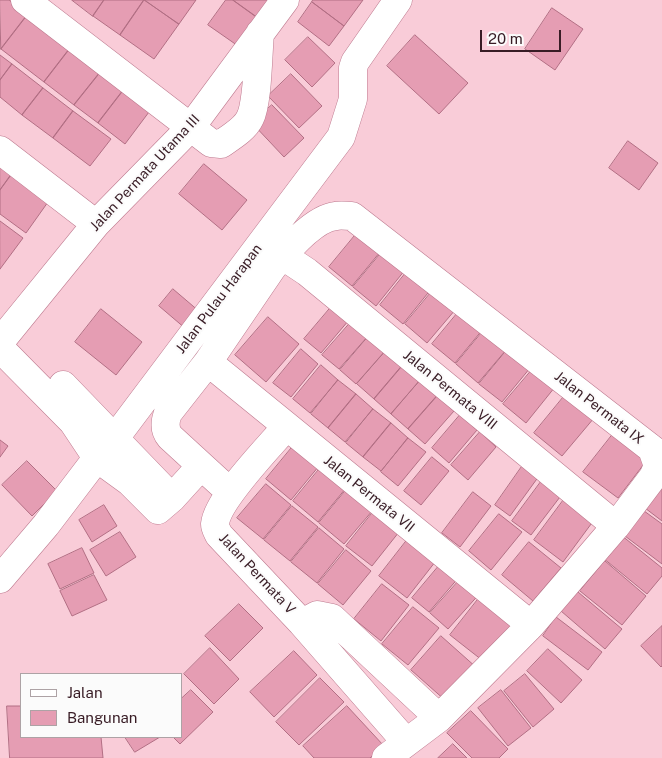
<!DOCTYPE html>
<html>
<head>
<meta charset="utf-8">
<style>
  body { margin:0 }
  #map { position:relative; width:662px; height:758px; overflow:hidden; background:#f9ccd8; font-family:"Public Sans",sans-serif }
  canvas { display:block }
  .legend { position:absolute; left:20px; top:673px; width:162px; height:65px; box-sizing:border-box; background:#fbfbfb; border:1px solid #ada2a5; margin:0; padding:6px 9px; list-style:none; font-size:15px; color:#381c25 }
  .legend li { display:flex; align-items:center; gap:10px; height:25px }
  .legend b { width:25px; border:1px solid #ada2a5 }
  .scale { position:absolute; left:480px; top:30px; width:81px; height:22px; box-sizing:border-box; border:2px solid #381c25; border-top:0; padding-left:6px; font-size:15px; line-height:18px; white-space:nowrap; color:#381c25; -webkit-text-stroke:4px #fbfbfb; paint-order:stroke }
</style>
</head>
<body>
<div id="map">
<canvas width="662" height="758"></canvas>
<ul class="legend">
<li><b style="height:6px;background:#fff"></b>Jalan</li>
<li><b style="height:14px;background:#e59db3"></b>Bangunan</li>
</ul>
<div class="scale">20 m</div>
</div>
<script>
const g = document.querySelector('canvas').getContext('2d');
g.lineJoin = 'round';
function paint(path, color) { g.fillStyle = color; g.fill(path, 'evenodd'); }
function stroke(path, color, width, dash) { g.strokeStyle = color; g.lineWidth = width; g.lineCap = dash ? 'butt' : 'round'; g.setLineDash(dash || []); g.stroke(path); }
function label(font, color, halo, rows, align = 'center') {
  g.font = font + ' "Public Sans",sans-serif'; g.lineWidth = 4; g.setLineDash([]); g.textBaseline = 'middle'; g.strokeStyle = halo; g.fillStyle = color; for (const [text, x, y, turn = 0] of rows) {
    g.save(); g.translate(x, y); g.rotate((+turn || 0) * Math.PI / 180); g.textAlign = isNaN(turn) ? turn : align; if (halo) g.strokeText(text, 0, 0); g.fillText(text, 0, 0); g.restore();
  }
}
const building = new Path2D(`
  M0,0H9L28,14L1,49Z
  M72,0H104L93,16Z
  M104,0H144L120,35L93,16Z
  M144,0L179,24L154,59L120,35Z
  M145,0H196L179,24Z
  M226,0H233L261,20L241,48L208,25Z
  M233,0H275L261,20Z
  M313,0H363L344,26L312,2Z
  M312,2L344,26L329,46L298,22Z
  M552,8L583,29L555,70L525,49Z
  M28,14L71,47L44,82L1,49Z
  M415,35L468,83L439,114L387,66Z
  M308,37L335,63L312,87L285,60Z
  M71,47L102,70L74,105L44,82Z
  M0,55L12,64L0,80Z
  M12,64L43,88L22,115L0,97V80Z
  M102,70L125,88L98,123L74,105Z
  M291,74L322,106L299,128L268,96Z
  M43,88L73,111L53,138L22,115Z
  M125,88L152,108L125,144L98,123Z
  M272,105L304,138L284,157L252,123Z
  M73,111L111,139L90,166L53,138Z
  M628,141L658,163L639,190L609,168Z
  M204,164L247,200L222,230L179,194Z
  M0,167L11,175L0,190Z
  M11,175L48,202L26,233L0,214V190Z
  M0,221L23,238L0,269Z
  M362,227L385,246L352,286L329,267Z
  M387,246L409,265L376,306L353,287Z
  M413,264L436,283L403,324L380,305Z
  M438,284L461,303L427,343L405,324Z
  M173,289L200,312L186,329L159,306Z
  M465,304L488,323L455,363L432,344Z
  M332,306L349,320L321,353L304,339Z
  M101,309L142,342L116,375L75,342Z
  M268,317L299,344L266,382L235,355Z
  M351,322L368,336L339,369L322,355Z
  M489,324L512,343L478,383L456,364Z
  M368,337L385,351L356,384L340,370Z
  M512,344L535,362L502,402L479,384Z
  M301,349L318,364L291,397L273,383Z
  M385,352L402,366L374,399L357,384Z
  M537,364L559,382L526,423L503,404Z
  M321,365L338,380L310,413L293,399Z
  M402,366L419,381L391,414L374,399Z
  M338,380L356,394L328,428L311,414Z
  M420,381L437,396L408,429L391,414Z
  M356,394L373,409L345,442L328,428Z
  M566,394L594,418L562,456L534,433Z
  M437,396L454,411L425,444L408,429Z
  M373,409L391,423L363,457L346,443Z
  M460,415L477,430L449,463L432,448Z
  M391,423L408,438L381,471L363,457Z
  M480,432L496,447L468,480L451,465Z
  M613,434L647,460L618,498L583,472Z
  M408,438L426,452L398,486L381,472Z
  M0,440L8,446L0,457Z
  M294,445L319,466L291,500L266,479Z
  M432,457L449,471L421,505L404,491Z
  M27,461L57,491L32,516L2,485Z
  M523,465L539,476L510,516L495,505Z
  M321,467L346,488L318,522L293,501Z
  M662,478V521L641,505Z
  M543,479L563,493L531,535L512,521Z
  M266,484L291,505L263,539L237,518Z
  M347,489L373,510L344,544L319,523Z
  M473,492L491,506L460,547L442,533Z
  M568,494L597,516L563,562L534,540Z
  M104,505L117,526L92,542L79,520Z
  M292,506L318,527L290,561L264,540Z
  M640,508L662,524V564L621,533Z
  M374,511L399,532L372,566L346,546Z
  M499,514L522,532L491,570L469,551Z
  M319,528L344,549L317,583L291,562Z
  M120,532L136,557L106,576L90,550Z
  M411,535L439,557L407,598L379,576Z
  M621,535L662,568V576L647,594L603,558Z
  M529,542L561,568L533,601L502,575Z
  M82,548L94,573L60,589L48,564Z
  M346,550L371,571L343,605L318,584Z
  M443,561L460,576L429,612L412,598Z
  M605,561L646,596L622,625L580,591Z
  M94,575L107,600L72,616L60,591Z
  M464,575L482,591L448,629L430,613Z
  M382,584L409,605L381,641L354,619Z
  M578,592L622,629L605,649L561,611Z
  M483,593L520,622L487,664L450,635Z
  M239,604L263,628L230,661L205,636Z
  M413,607L439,628L408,665L382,644Z
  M556,617L602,652L588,670L543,636Z
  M662,626V666L661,667L641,646Z
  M441,636L477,668L446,701L411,670Z
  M210,648L239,679L214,704L184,674Z
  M548,649L582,680L561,703L527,671Z
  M294,651L317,675L274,717L250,692Z
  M525,674L554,709L533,727L504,691Z
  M320,678L344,702L299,745L276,722Z
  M191,690L213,712L180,744L173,737H181V699Z
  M501,690L531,728L508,746L478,708Z
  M7,706H21V737H101L103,758H10Z
  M347,706L384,746L370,758H314L303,746Z
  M471,711L508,749L499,758H472L447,733Z
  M125,737H160L135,752Z
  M453,744L467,758H438Z`);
const minor = new Path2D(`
  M25,0L211,143L221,144C231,137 245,129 250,118C258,102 258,53 260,33
  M0,150L96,224
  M283,256L307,272L616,526
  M0,342L96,224L191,127L285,0
  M0,348L73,422L97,458L130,482L158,510L172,498L201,466
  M208,362L531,625
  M63,385L172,498
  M286,427C269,447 217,500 215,524C215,528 217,531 219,535L302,623L406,742
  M230,492L170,437C164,430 165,421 168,413L208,362L272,268C286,251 314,218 336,216C341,215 347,216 352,216L652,449L658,466L653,477L616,526L531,625L439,718L386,758
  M0,579L46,525L97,458L115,438L341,137L353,99V68L355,62L398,0
  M302,623L317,615L332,618L439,718`);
const streetNames = [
  ["Jalan Permata Utama III",145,173,-47],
  ["Jalan Pulau Harapan",219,299,-53],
  ["Jalan Permata VIII",450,390,39],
  ["Jalan Permata IX",599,408,38],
  ["Jalan Permata VII",369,494,39],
  ["Jalan Permata V",257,574,47]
];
paint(building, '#e59db3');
stroke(building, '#b26f84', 1);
stroke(minor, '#bd798e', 29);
stroke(minor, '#fff', 28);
label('14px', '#381c25', '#fbfbfb', streetNames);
</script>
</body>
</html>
